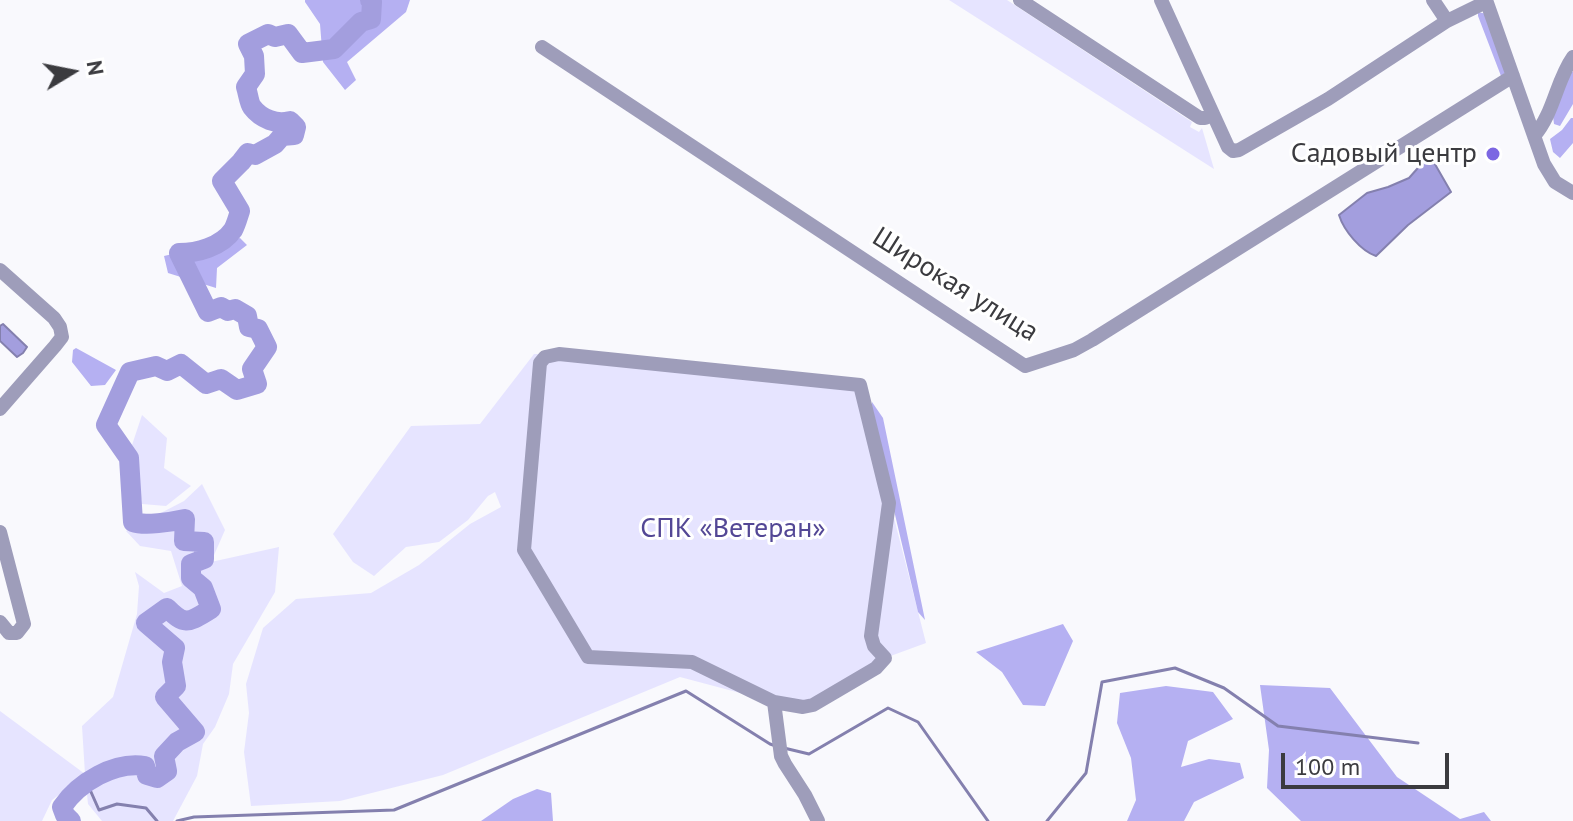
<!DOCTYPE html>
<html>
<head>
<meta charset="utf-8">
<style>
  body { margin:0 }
  #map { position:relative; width:1573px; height:821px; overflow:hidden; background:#f9f9fd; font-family:"PT Sans",sans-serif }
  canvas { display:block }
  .north { position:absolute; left:32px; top:32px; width:80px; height:80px; -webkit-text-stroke:6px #fff; paint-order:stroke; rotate:80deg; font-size:22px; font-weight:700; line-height:32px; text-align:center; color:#3b3b3f }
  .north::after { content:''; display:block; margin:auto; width:28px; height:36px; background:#3b3b3f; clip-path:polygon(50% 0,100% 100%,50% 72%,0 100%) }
  .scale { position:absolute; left:1281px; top:753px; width:168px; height:36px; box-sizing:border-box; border:4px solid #3b3b3f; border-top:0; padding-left:10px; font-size:24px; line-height:28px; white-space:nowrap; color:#3b3b3f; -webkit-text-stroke:6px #fff; paint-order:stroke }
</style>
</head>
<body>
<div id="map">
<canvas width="1573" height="821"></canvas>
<div class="north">N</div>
<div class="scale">100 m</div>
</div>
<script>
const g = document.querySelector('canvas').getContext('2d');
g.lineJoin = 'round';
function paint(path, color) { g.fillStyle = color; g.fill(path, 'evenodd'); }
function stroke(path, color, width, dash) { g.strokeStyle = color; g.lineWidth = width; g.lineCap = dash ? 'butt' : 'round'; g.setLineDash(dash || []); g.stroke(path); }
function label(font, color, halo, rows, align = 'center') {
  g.font = font + ' "PT Sans",sans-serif'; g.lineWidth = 6; g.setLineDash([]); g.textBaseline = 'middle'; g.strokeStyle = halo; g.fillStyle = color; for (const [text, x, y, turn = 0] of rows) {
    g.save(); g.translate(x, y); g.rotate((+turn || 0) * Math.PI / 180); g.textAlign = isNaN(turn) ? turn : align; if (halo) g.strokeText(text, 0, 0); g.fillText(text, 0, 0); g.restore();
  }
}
const green = new Path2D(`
  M949,0H1007L1192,122L1190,127L1199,132L1202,128L1214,169Z
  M534,354H559L860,385L926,643L885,658L813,705L774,702L680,677L443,775L340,801L251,806L244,752L249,713L246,684L263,628L296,599L371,593L419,565L470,524L501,507L495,492L488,496L468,520L439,542L406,547L374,576L353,562L333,534L411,426L480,424Z
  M142,415L167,438L164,468L191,486L166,506L142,504L132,445Z
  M202,484L225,530L211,562L279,547L275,592L233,664L229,694L215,727L203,744L197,776L173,821H102L88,804L85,775L52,800L42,821H0V711L85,774L82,726L113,697L137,614L139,586L135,572L164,593L182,586L171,551L140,546L126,531L184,501Z`);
const forest = new Path2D(`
  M305,0H410L406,12L347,62L356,80L345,90L323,62L320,24L305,2Z
  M1478,12L1487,14L1508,71L1501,76L1478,16Z
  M1569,71L1573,72V104L1560,126L1554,124L1553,116Z
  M1571,118H1573V143L1560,158L1553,152L1550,139L1562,130Z
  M240,238L247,245L217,268L216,288L168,273L164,256Z
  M76,348L116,370L105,385L91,386L72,362L73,350Z
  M872,402L883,418L925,620L918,612L871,413Z
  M1063,624L1073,641L1045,706L1023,705L1002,672L976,652Z
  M1260,685L1330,688L1397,777L1460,819L1484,812L1491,821H1301L1267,788L1269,750Z
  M1166,686L1213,692L1233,719L1188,741L1181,767L1209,759L1240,763L1244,778L1194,802L1184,821H1127L1136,800L1131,758L1117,723L1120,693Z
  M537,789L551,793L553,821H481L513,799Z`);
const water = new Path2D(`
  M1432,159L1451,192L1408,225L1376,256C1361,251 1344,231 1339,215L1367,193L1388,187L1409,178L1425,160Z
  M3,324L27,347L23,353L17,357L0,341V326Z`);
const stream = new Path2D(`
  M784,748L809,754L888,708L918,722L988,821
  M87,783L99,810L117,804L146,808L157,821
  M177,821L194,817L394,810L686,691L770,744L776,746
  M1047,821L1086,773L1102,682L1175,668L1224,688L1278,726L1418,743`);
const river = new Path2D(`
  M71,821L65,815L62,807C79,782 115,761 145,766L147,775L157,778L167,771L164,756L177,742L195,732L165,697L176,686L172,662L175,648L146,623L167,608C186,627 189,622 211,609L203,588L191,578V564L204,559V542L184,541L185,519C172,522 144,526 133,522L129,458L106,425L130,372L156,366L167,371L181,364L206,384L221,379L237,390L257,384L252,369L267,347L258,329L249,327L247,316L235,309L228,311L221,307L208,312L179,253C197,253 221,247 233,230C236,225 238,217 240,211L222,181L241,162L248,153L255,155L275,144L282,136L294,135L296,127L290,121C277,125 261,119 252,107C249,103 248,93 246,87L255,74L254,56L248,44L268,34L275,37L288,34L302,53L334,49L361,22L371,19L372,2L370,0`);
const minor = new Path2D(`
  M1020,0L1200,118H1205L1213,115
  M1161,0L1228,147L1233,151L1239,150L1328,99L1447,21L1486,2
  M1433,0L1447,21
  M1486,0L1544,164L1555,182L1573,193
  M542,47L1025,366L1074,350L1092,340L1513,76
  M1534,136C1554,113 1556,81 1573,57
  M0,270L54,318L60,327L62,337L55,346L0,409
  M559,354L860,385L889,503L871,636L874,646L885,658L876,668L813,705L803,707L774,702L692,662L588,657L524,550L540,363L545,357Z
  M0,532L24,624L17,633H9L0,622
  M774,702L781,756L785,764L805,795L818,821`);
const markers = [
  [1493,154,8,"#7c66e2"]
];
const poiNames = [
  ["Садовый центр",1477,154]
];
const streetNames = [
  ["Широкая улица",955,285,32]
];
const parkNames = [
  ["СПК «Ветеран»",733,529]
];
paint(green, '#e6e4ff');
paint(forest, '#b5b0f2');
paint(water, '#a39ede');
stroke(water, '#8480ae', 2);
stroke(stream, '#8480ae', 3);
stroke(river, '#a39ede', 20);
stroke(minor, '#9e9dba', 14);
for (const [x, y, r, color] of markers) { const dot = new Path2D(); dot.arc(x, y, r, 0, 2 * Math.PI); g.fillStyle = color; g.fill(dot); stroke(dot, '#fff', 3); }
label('28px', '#3b3b3f', '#fff', poiNames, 'right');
label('28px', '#3b3b3f', '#fff', streetNames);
label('28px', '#534795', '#fff', parkNames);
</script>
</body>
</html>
